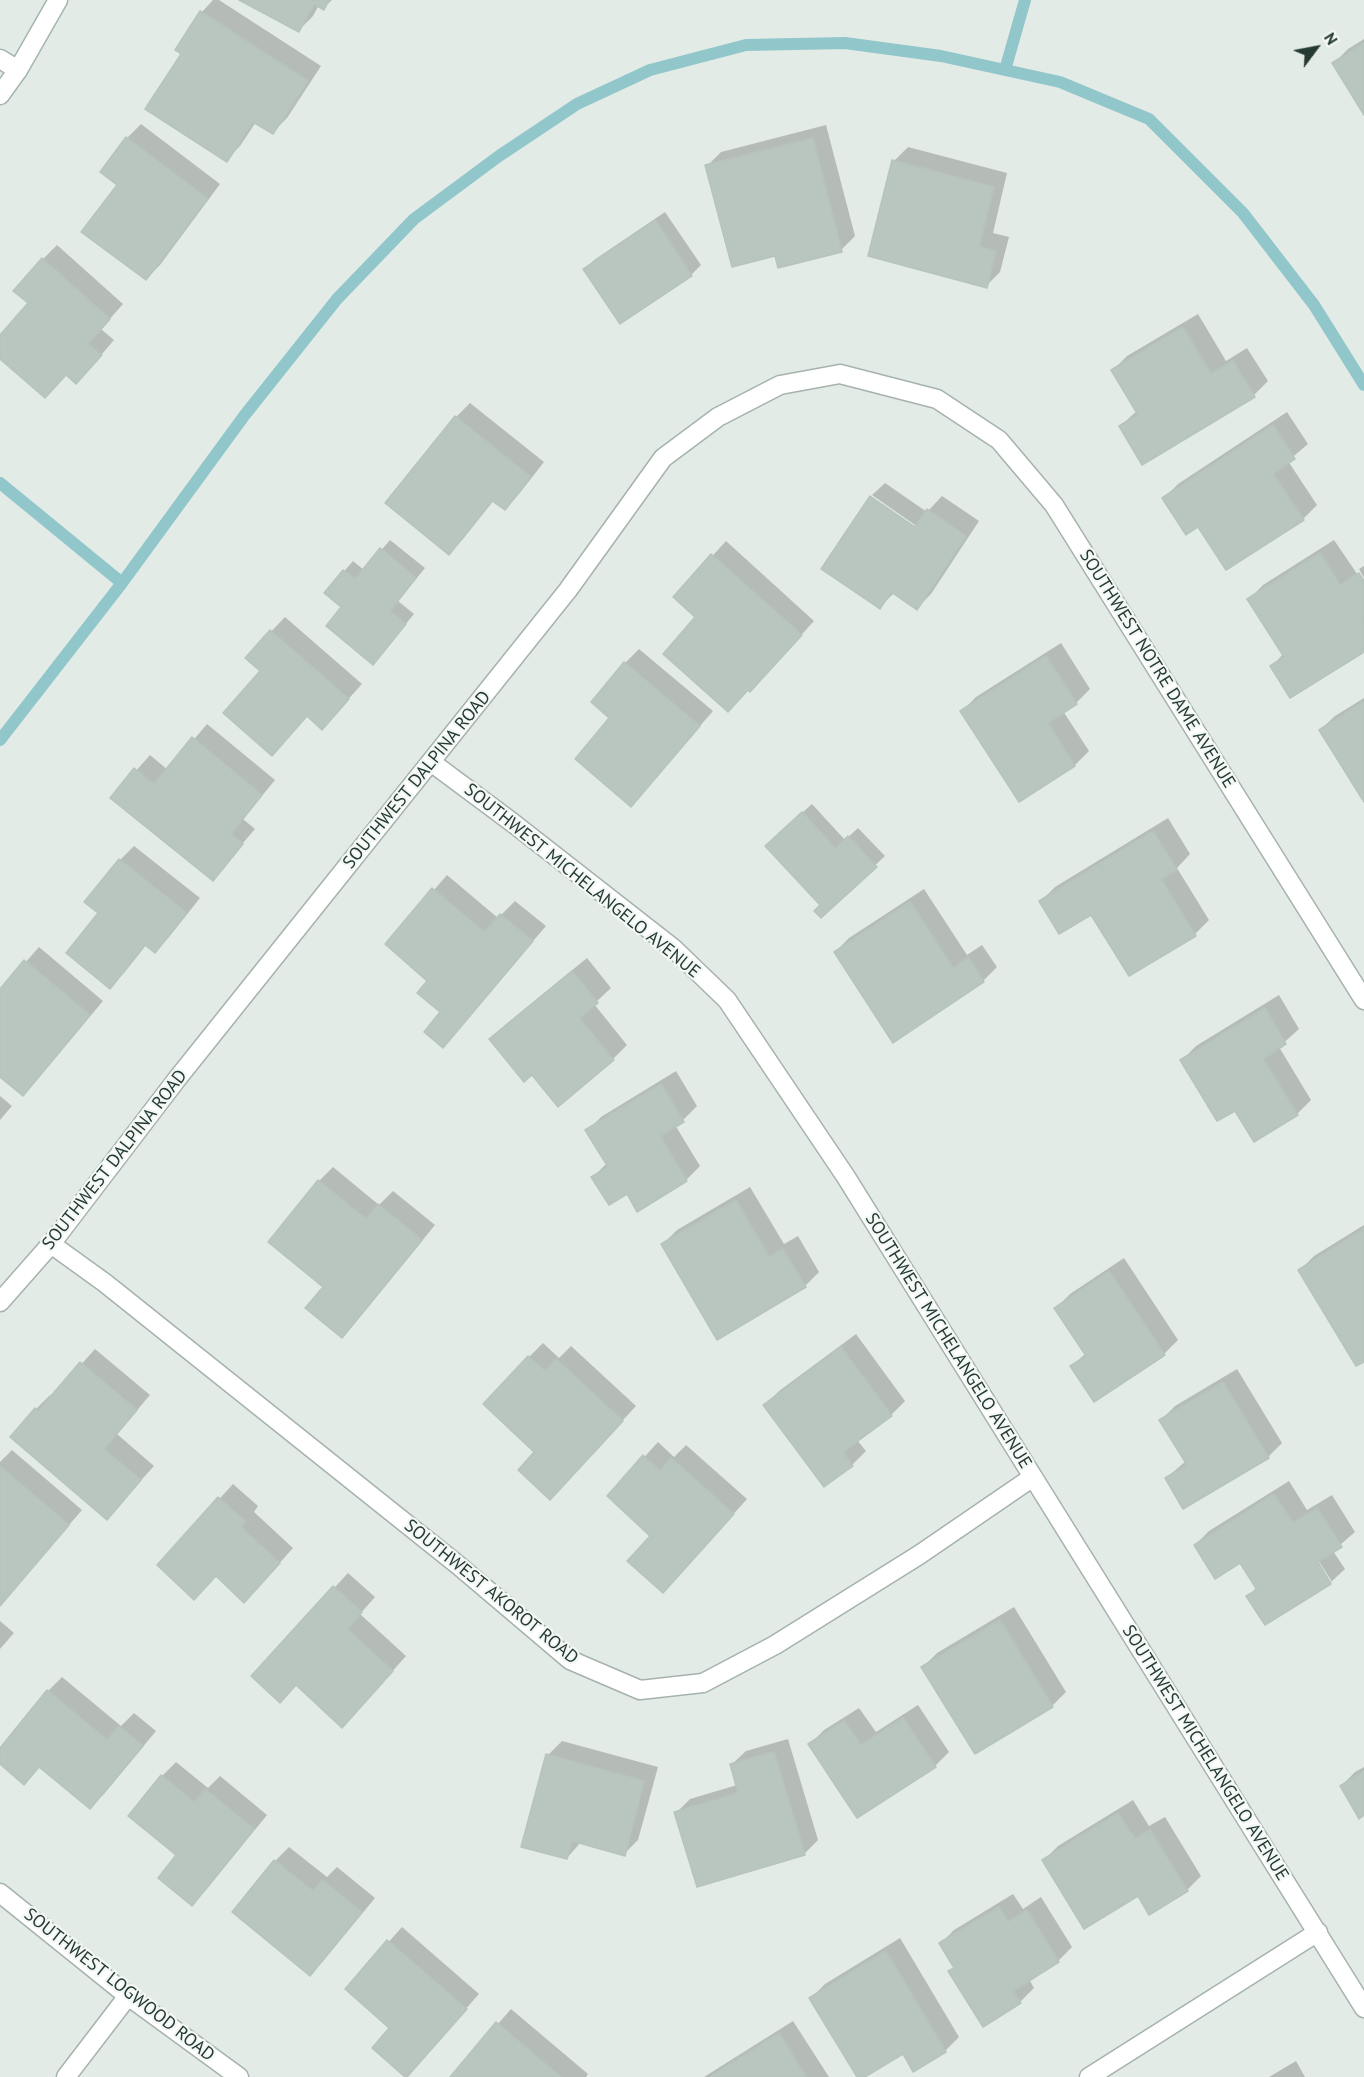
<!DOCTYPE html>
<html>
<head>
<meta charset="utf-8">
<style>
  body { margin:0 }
  #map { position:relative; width:1364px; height:2077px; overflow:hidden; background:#e3ebe7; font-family:"PT Sans",sans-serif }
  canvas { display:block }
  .north { position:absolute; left:1286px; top:18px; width:60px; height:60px; -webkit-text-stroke:4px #f3f8f5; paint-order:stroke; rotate:58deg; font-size:16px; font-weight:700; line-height:24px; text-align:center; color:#253a33 }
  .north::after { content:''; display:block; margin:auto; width:21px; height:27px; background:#253a33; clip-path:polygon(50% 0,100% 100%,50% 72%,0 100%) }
</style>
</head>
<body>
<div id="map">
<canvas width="1364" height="2077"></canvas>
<div class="north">N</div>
</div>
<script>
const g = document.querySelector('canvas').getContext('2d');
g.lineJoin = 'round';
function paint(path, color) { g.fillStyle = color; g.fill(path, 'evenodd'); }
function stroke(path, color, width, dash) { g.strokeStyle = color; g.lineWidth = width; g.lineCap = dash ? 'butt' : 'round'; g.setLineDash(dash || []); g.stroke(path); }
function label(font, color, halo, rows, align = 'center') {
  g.font = font + ' "PT Sans",sans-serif'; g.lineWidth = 4.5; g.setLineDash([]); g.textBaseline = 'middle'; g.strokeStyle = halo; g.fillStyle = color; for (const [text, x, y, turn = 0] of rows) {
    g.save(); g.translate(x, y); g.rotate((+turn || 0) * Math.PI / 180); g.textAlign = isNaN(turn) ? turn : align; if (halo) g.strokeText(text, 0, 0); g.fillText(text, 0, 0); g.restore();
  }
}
const shadow = new Path2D(`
  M213,0H219L321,66L287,118L273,132L256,122L240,146L226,160L183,53L177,49L202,12Z
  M242,0H332L324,8L319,5L313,16L299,30Z
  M1364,39V112L1334,63L1348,49Z
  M141,124L220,184L160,265L146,279L119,184L127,138Z
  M826,125L855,236L841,250L776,254L707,166L721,152Z
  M908,147L1007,173L993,233L1009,237L1000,272L986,286L894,161Z
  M665,212L701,265L691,275L621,322L585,269L594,260Z
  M57,245L123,304L101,329L114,340L90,368L67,374L0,357V337L30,303L43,259Z
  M1198,314L1226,361L1247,348L1268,381L1254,395L1120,426L1137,411L1113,370L1127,356Z
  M470,403L544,462L519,494L505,508L494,500L463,539L449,553L456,417Z
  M1287,412L1308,444L1288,461L1317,505L1303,519L1198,525L1164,498L1178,484Z
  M885,483L927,512L942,496L979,521L931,594L917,608L894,593L880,607L823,568L872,496V499L920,532L922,530L872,495Z
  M390,540L425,568L398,601L414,614L382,653L343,606L326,592L353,561L364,570Z
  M1334,540L1364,584V650L1272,666L1283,654L1249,599L1263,585Z
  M726,541L814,621L764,676L675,597Z
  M1364,566V578L1359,569Z
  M285,617L362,684L322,728L308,715L272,754L262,671L247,657Z
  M1061,643L1090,689L1076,703L1063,711L1089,751L1075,765L1019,800L962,711L976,697Z
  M639,649L713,711L631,805L612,718L625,663Z
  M1364,698V800L1320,730L1335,716Z
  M207,724L275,780L243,819L255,829L212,879L112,798L150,755L168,770Z
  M812,804L845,840L858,828L885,856L821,916L822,905L776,836Z
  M1168,818L1190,854L1177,868L1209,920L1195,934L1041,901L1055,887Z
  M134,846L200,898L169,937L155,951L147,944L124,973L110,987L100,913L120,860Z
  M447,875L498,918L515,901L546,926L443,1046L442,1012L429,980L387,944Z
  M924,889L967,955L982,945L997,967L983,981L835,952L849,938Z
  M39,947L103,1001L37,1080L23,1094L0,1075V991Z
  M587,958L611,988L594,1004L627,1045L613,1059L532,1073L492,1039L505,1025Z
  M1279,995L1299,1029L1279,1047L1311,1100L1297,1114L1235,1109L1182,1060L1196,1046Z
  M676,1071L697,1106L683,1120L675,1125L700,1166L686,1180L627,1192L593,1177L607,1163L587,1131L601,1117Z
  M0,1096L12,1106L0,1120Z
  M333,1167L379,1205L393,1191L435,1225L356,1322L342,1336L325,1287L319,1181Z
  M750,1187L784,1244L798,1236L819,1272L805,1286L663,1244L677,1230Z
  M1364,1225V1360L1300,1270L1314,1256Z
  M1124,1258L1178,1340L1164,1354L1072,1366L1086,1353L1056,1308L1070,1294Z
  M856,1334L905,1401L891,1415L857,1440L866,1451L852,1465L765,1405L779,1391Z
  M543,1343L559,1358L571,1346L636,1406L564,1484L536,1452L529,1357Z
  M95,1349L150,1395L117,1434L154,1466L107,1518L36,1409L50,1395L52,1397Z
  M1237,1369L1282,1443L1268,1457L1166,1478L1186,1461L1161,1420L1175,1406Z
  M658,1442L674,1457L686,1445L747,1499L677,1577L652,1535L609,1496Z
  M12,1450L82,1510L0,1605V1462Z
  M1289,1481L1307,1510L1332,1495L1355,1532L1333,1551L1345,1569L1330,1583L1266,1623L1248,1596L1257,1587L1241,1561L1195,1545L1209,1531ZM1315,1555L1332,1582H1328L1313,1557Z
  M233,1484L258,1506L254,1512L293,1548L258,1587L216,1575L159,1565Z
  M348,1573L375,1597L360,1614L406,1656L356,1712L297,1684L280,1701L253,1676Z
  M1014,1607L1066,1692L1052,1706L923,1667L937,1653Z
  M0,1621L14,1633L0,1649Z
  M62,1677L121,1726L134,1713L156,1731L104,1794L90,1807L40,1766L24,1783L0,1762V1750L48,1691Z
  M918,1705L949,1752L935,1766L810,1744L824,1730L859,1708L876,1732Z
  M788,1739L818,1840L804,1854L676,1813L690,1799L737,1785L731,1765L746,1751Z
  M562,1741L658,1767L638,1840L624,1854L581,1842L567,1858L548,1755Z
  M176,1762L208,1788L220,1776L267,1815L206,1890L192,1904L178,1855L162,1776Z
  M1364,1767V1814L1341,1786L1355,1772Z
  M1133,1800L1149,1826L1165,1817L1201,1876L1187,1890L1138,1894L1044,1860L1058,1846Z
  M289,1847L327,1877L337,1867L375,1898L324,1960L310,1974L234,1912L275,1861Z
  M1013,1894L1023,1909L1041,1897L1072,1947L1058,1961L1029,1979L1034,1988L1020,2002L950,1971L955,1967L940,1944L954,1930Z
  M402,1927L479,1994L406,2076L391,2028L347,1989Z
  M900,1938L959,2037L945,2051L914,2070L903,2052L862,2077H859L811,1998L825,1984Z
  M511,2009L588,2074L586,2077H452Z
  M793,2021L829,2077H704Z
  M1296,2061L1305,2077H1269Z`);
const stream = new Path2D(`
  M1005,70L1025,0
  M0,483L122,583
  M0,740L122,583L244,416L337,299L414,219L499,156L577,104L650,70L746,45L845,43L941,56L1060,82L1149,119L1243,213L1314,305L1364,385`);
const building = new Path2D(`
  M239,0H329L324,10L314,4L299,32Z
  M200,11L308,81L273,134L253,122L227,162L145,109L181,54L175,50Z
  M1364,43V115L1332,63Z
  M126,137L208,199L146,280L81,232L117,185L100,172Z
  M813,138L842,252L778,268L775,256L732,267L705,165Z
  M892,160L994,187L979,247L996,251L987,288L868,256Z
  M655,220L692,276L620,324L583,269Z
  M42,258L110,319L88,344L102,355L76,384L66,375L45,398L0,359V335L28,303L13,291Z
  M1183,327L1211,374L1233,361L1255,397L1142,465L1119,426L1138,415L1111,370Z
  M455,416L531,477L505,510L492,501L449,555L385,503Z
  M1273,425L1295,459L1273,474L1304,520L1226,570L1198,527L1186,535L1162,498Z
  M870,496L915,527L927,509L966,536L917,610L891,592L880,609L821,569Z
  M380,548L416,578L390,611L406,624L373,665L326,626L341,607L324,593L343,570L355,579Z
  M1320,553L1340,585L1359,573L1364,581V619L1362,620L1364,622V652L1290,698L1270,666L1284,657L1247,599Z
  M711,554L802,635L750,692L748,690L728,712L663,654L695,617L673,597Z
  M270,630L349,699L322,730L307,716L272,756L223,713L260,671L245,658Z
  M1046,656L1077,704L1048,723L1075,766L1019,802L960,711Z
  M624,662L700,726L631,807L575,759L609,718L591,702Z
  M1364,701V802L1319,730Z
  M192,737L262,795L231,834L243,844L213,881L110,798L134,768L154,784Z
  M802,812L835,848L848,836L877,867L821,918L814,911L820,905L765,846Z
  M1153,831L1177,870L1161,879L1196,936L1129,976L1091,915L1059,934L1039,901Z
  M119,859L187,913L155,953L145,945L110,989L66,953L98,913L84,902Z
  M432,888L484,932L500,914L533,941L443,1048L424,1032L440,1012L417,993L427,981L385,944Z
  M910,902L953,968L968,957L984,982L893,1043L834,952Z
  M24,960L90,1015L23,1096L0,1077V989Z
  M572,971L598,1003L579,1018L614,1060L558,1107L532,1075L524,1082L489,1039Z
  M1265,1008L1286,1044L1263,1059L1298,1115L1254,1142L1235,1111L1217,1121L1180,1060Z
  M661,1084L684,1122L660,1136L687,1181L637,1212L627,1194L609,1205L591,1177L608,1167L585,1130Z
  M318,1180L366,1219L378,1204L422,1240L342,1338L305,1308L323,1287L268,1242Z
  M736,1200L769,1257L783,1249L806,1287L717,1340L661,1244Z
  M1364,1229V1362L1356,1366L1298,1270Z
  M1109,1271L1165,1355L1094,1402L1070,1366L1086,1356L1054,1308Z
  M841,1347L892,1416L843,1452L853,1466L824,1487L763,1405Z
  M528,1356L545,1371L556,1359L623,1421L550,1500L518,1470L534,1452L483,1404Z
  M80,1362L137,1410L104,1449L141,1480L107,1520L10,1437L35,1408L38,1411Z
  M1223,1382L1269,1458L1183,1509L1165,1478L1187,1465L1159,1420Z
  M643,1455L660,1471L671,1458L734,1514L663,1593L627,1561L650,1536L607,1496Z
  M0,1466L69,1525L0,1606Z
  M1274,1494L1293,1523L1317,1508L1342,1547L1318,1562L1331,1584L1265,1625L1246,1596L1257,1590L1240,1563L1215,1579L1194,1545Z
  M218,1497L245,1521L241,1527L280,1563L244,1603L216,1576L194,1600L157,1565Z
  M333,1586L362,1612L347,1629L393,1671L342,1728L296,1685L280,1703L251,1676Z
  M1000,1620L1053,1707L975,1754L921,1667Z
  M47,1690L107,1740L119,1726L143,1746L90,1809L39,1767L24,1785L0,1764V1748Z
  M903,1718L936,1767L857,1818L808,1744L844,1721L861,1745Z
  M774,1752L805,1855L697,1887L674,1812L738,1793L730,1764Z
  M546,1754L644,1781L625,1856L572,1841L567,1859L521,1847Z
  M1364,1771V1815L1359,1819L1340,1786Z
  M161,1775L194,1802L205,1789L254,1829L192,1906L158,1878L176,1855L128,1816Z
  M1118,1813L1135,1839L1150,1830L1188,1891L1149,1915L1138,1896L1084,1929L1042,1860Z
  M274,1860L313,1891L322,1880L362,1912L310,1976L232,1912Z
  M999,1907L1008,1922L1027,1910L1059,1962L1013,1991L1021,2003L983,2027L948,1971L954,1968L939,1943Z
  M387,1940L467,2009L407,2077H405L372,2048L389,2028L345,1989Z
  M886,1951L946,2052L913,2072L903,2054L865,2077H857L809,1998Z
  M496,2022L561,2077H450Z
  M779,2033L806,2077H710Z`);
const street = new Path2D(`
  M0,59L18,70
  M431,762L513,823L673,948L727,1000L846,1177L1364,2008
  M51,1244L105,1283L458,1565L570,1660L640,1690L703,1683L775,1645L919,1555L1033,1477
  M0,1302L51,1244L177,1079L568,590L663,458L718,417L780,385L840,374L937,399L999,440L1054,505L1364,1000
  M0,1893L128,1996L239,2077
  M66,2077L128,1996
  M1089,2077L1318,1932`);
const secondary = new Path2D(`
  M0,95L18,70L58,0`);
const streetNames = [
  ["SOUTHWEST NOTRE DAME AVENUE",1157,669,58],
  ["SOUTHWEST DALPINA ROAD",417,780,-51],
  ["SOUTHWEST MICHELANGELO AVENUE",582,881,39],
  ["SOUTHWEST DALPINA ROAD",115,1160,-52],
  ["SOUTHWEST MICHELANGELO AVENUE",948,1341,58],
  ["SOUTHWEST AKOROT ROAD",491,1592,39],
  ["SOUTHWEST MICHELANGELO AVENUE",1205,1753,58],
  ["SOUTHWEST LOGWOOD ROAD",119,1985,38]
];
paint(shadow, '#0003');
stroke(stream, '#91c6ca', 12);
paint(building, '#b9c6c0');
stroke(building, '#b6c4bd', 1.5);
stroke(street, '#a6b2ad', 21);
stroke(secondary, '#a3b6ae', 21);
stroke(street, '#fff', 18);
stroke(secondary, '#fff', 18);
label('18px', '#253a33', '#f3f8f5', streetNames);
</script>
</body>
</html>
